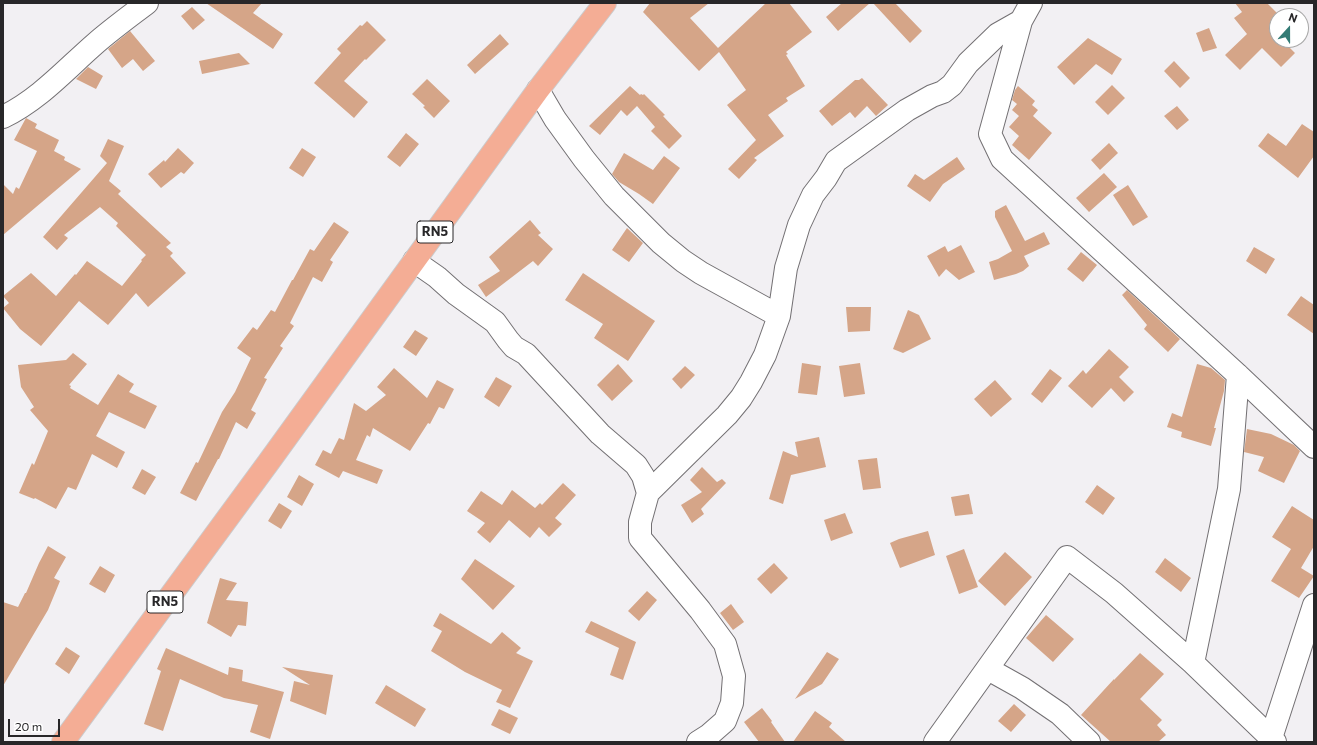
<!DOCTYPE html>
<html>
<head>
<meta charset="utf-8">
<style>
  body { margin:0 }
  #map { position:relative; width:1317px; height:745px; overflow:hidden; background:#f2f0f3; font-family:Commissioner,sans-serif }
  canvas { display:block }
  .frame { position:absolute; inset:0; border:4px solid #282729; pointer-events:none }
  .north { position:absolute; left:1269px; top:8px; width:40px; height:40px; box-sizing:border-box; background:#fff; border:1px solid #a9a9a9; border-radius:50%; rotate:21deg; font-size:11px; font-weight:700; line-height:16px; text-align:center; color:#282729 }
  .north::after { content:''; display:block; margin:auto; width:14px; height:18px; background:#337b75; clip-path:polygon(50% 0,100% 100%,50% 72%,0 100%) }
  .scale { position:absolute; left:8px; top:719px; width:52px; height:18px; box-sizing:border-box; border:2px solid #282729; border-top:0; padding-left:5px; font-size:12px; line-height:14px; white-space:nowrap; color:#282729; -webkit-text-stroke:3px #fff; paint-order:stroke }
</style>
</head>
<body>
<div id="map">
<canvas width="1317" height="745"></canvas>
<div class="frame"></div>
<div class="north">N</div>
<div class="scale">20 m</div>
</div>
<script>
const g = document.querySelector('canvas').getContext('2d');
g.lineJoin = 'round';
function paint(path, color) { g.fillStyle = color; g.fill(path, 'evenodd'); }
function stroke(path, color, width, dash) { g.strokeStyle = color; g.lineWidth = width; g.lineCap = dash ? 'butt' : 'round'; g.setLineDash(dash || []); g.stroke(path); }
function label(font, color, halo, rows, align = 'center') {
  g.font = font + ' Commissioner,sans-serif'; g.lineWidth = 4; g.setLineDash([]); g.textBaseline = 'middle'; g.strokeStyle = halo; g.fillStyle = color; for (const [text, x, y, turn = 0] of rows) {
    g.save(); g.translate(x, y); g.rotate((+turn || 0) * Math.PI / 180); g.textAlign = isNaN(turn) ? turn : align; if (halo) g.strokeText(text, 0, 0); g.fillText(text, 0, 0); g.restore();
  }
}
const building = new Path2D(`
  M206,3H262L253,13L283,34L273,49Z
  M650,3H709L690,18L718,48L766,3H789L812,32L786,52L788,54L786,55L805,86L786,98L788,101L768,115L784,136L754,158L757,160L739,179L728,169L756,140L727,105L746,90L719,52L699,71L643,12Z
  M842,3H870L838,31L826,17Z
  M873,3H895L922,31L910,43Z
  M1235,3H1267L1277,13V40H1282L1295,53L1281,67L1262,48L1240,70L1225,55L1247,34L1234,18L1242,12Z
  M192,7L205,20L193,30L181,16Z
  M367,21L386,40L366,60L365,59L344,81L368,102L354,118L314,83L341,53L337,49L360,25L362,26Z
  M1209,28L1217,48L1203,52L1196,33Z
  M130,31L155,61L143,71L133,59L122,68L108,49Z
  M500,34L509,44L475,74L467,65Z
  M1088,38L1122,59L1112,75L1096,64L1074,85L1057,67Z
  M239,53L250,64L202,74L199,61Z
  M1174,61L1190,78L1180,88L1164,71Z
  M88,67L103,76L96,89L76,79Z
  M862,78L888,105L876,116L867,106L855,118L850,112L832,126L819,111L855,80H859Z
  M427,79L450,101L434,118L423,107L425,106L412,94Z
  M1112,85L1125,98L1108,115L1095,102Z
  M630,86L640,95L641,94L643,95L644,94L665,115L663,116L682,136L669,149L651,131L655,127L637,106L627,116L621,110L600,135L589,126Z
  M1018,86L1035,101L1032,105L1038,110L1033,116L1052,133L1029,160L1012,145L1019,136L1009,127L1019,116L1012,110L1017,104L1012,100L1015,90Z
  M1177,106L1189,120L1177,130L1164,116Z
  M26,118L37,124L35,128L59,140L54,151L65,157L64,160L81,169L3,235V184L13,194L16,187L19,189L37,151L14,140Z
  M1302,124L1314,132V156L1298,178L1258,146L1268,133L1286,146Z
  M406,133L419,144L400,167L387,157Z
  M108,139L124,146L109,181L121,191L118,194L171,243L166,247L173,253L170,256L186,273L148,307L136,293L108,325L79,301L41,346L20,329L3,308L9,303L3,296L31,273L56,296L75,274L76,275L87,261L122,286L142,261L141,260L146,255L116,226L118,223L100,207L64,235L68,238L57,250L43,237L107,163L100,156Z
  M1109,143L1118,153L1100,170L1091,160Z
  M178,148L194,163L184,174L181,172L161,188L148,174L164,160L165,162Z
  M302,148L316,157L303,177L289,168Z
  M624,153L653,170L664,156L680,168L653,204L639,194L619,182L612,174Z
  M957,157L965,169L943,184L930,202L907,186L915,174L924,180Z
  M1104,173L1117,187L1089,212L1076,198Z
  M1128,185L1148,217L1133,226L1113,195Z
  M1006,205L1025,241L1044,232L1050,244L1024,256L1029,266L1023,271L1016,274L994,280L989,262L998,259L1012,251L995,217V211Z
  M530,220L541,233L538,235L553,249L538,266L533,261L486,297L478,285L500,271L489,257Z
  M334,222L349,232L330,260L333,262L322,282L313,277L290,323L294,326L280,346L283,348L264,378L267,379L251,410L256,413L247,429L236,422L219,459H218L196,501L180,493L196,462L198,463L222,412L235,392L251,358L237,348L253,327L257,330L271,310L275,312L292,280H293L310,249L314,251Z
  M627,228L643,243L629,262L612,250Z
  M961,245L975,272L959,280L946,269L939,277L927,256L945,246L948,252Z
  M1254,247L1275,259L1266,274L1246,261Z
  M1081,252L1097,265L1083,282L1067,269Z
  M583,273L655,321L628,361L594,338L603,324L565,300Z
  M1127,290L1180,339L1168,352L1144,329L1147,325L1122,295Z
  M1301,296L1314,305V334L1287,315Z
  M846,307H871L870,331L848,332Z
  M908,310L919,315L931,339L903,353L893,349Z
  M415,330L428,338L416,356L403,347Z
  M1109,349L1129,367L1119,377L1134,392L1124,402L1111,388L1092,408L1068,386L1083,370L1086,374Z
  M73,353L87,364L69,385L71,386L70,388L98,405L118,374L134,384L129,392L157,406L145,429L109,412L96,436L125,452L117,468L92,454L76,490L68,487L56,509L35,498L34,499L19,493L32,463L34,465L48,431L30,410L34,407L21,387L18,365L66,360Z
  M802,363L821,366L817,395L798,393Z
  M860,363L865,394L844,397L839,366Z
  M618,364L633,381L612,401L597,385Z
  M1197,364L1211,368L1225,380L1224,391L1214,428H1216L1211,446L1181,437L1182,432L1167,427L1172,413L1182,417Z
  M685,366L695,375L681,389L672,379Z
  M394,368L427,398L437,380L454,389L444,409L439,407L430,424L428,423L410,451L373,428L370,437L367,435L356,460L383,470L377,484L343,471L339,478L315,465L323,450L331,454L339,438L344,440L354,403L366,411L386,395L377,387Z
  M1050,369L1062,378L1042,403L1031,394Z
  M496,377L512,386L499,407L484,397Z
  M995,380L1012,399L991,417L974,399Z
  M1247,429L1271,434L1294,445L1300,451L1284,483L1258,471L1264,457L1244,452Z
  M819,437L826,467L791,475L783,504L769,499L783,451L798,457L795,442Z
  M877,458L881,488L863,490L858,460Z
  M702,467L717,482L722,479L726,483L701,509L704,514L692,523L681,505L702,492L690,480Z
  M142,469L156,477L145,495L132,488Z
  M299,475L314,484L302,506L287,497Z
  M563,483L576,495L555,518L562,524L549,537L539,527L530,538L509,520L490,543L477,532L485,523L467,511L481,491L502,505L512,490L535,508L540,503L542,505Z
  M1097,485L1115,498L1103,515L1085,502Z
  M969,494L973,514L955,516L951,497Z
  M279,503L292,511L281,529L268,521Z
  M1292,506L1314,520V546L1301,568L1314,576L1299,598L1271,581L1291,549L1272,537Z
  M845,513L853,533L831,541L824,520Z
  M928,531L935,555L900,568L890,543L899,539Z
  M48,546L66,557L54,578L60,581L48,610L3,686V602L18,607L25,593H26L39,563Z
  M964,549L978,587L959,594L946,556Z
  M1005,552L1032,577L1005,606L978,581Z
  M1165,558L1191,578L1181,592L1155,572Z
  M475,559L515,586L493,610L461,579Z
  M774,563L788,578L771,594L757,579Z
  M100,566L115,575L105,593L89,584Z
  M220,578L237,583L226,600L248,602L246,626L238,625L231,637L207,623Z
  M647,591L657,600L639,621L628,611Z
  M731,604L744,622L733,630L720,613Z
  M440,613L491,644L502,632L521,648L516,653L533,661L510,708L496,702L502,690L465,672L431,651L442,631L433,626Z
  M1046,615L1074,639L1053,662L1026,638Z
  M591,621L636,642L623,680L610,675L619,648L585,632Z
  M66,647L80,656L69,674L55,664Z
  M166,648L228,675L229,667L243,670L242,681L284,692L270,739L250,732L258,705L224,698L180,679L163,731L144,724L161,671L157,669Z
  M827,652L839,659L822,684L795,699Z
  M1140,653L1164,674L1140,699L1162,720L1157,725L1166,735L1158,742H1111L1081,715L1114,679V680Z
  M282,667L333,675L326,715L290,701L294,681L310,685Z
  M386,685L426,709L415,727L375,703Z
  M1014,704L1026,715L1011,732L998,721Z
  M762,708L772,721L771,722L785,742H759L744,722Z
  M499,709L518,718L510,734L491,725Z
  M815,711L832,723L829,727L846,742H793Z`);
const minor = new Path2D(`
  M1031,3L1021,21L990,134L1002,159L1238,375L1314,447
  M538,90L555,119L584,159L614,196L661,243L683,261L701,273L779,316
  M3,117C40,99 66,69 96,43C112,29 130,16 147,3
  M414,261L437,277L456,294L495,322L508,340L514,347L526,354L600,434L636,465L643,476L648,493L640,522V538L700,610L725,644L734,676L732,703L725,721L709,735L698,742
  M648,493L727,415L741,398L751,382L765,355L779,316L786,268L799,225L813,195L826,178L836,161L907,110L932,96L943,92L952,85L968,63L998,34L1021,21
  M1193,663L1229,489L1238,375
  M988,669L1022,688L1060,714L1089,742
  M1271,738L1314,605
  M935,742L1067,557L1114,593L1193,663L1275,742`);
const highway = new Path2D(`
  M63,742L268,463L538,90L605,3`);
const shields = [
  [435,232,36],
  [165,602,36]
];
const shieldNames = [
  ["RN5",435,232],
  ["RN5",165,602]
];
paint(building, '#d5a588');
stroke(minor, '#737073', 24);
stroke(highway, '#cbcbcc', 24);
stroke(minor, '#fff', 22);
stroke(highway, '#f4ad95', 22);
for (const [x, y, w] of shields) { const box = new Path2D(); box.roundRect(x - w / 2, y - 11, w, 22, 3); g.fillStyle = '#fff'; g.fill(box); stroke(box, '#282729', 1); }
label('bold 13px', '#282729', null, shieldNames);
</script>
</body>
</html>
